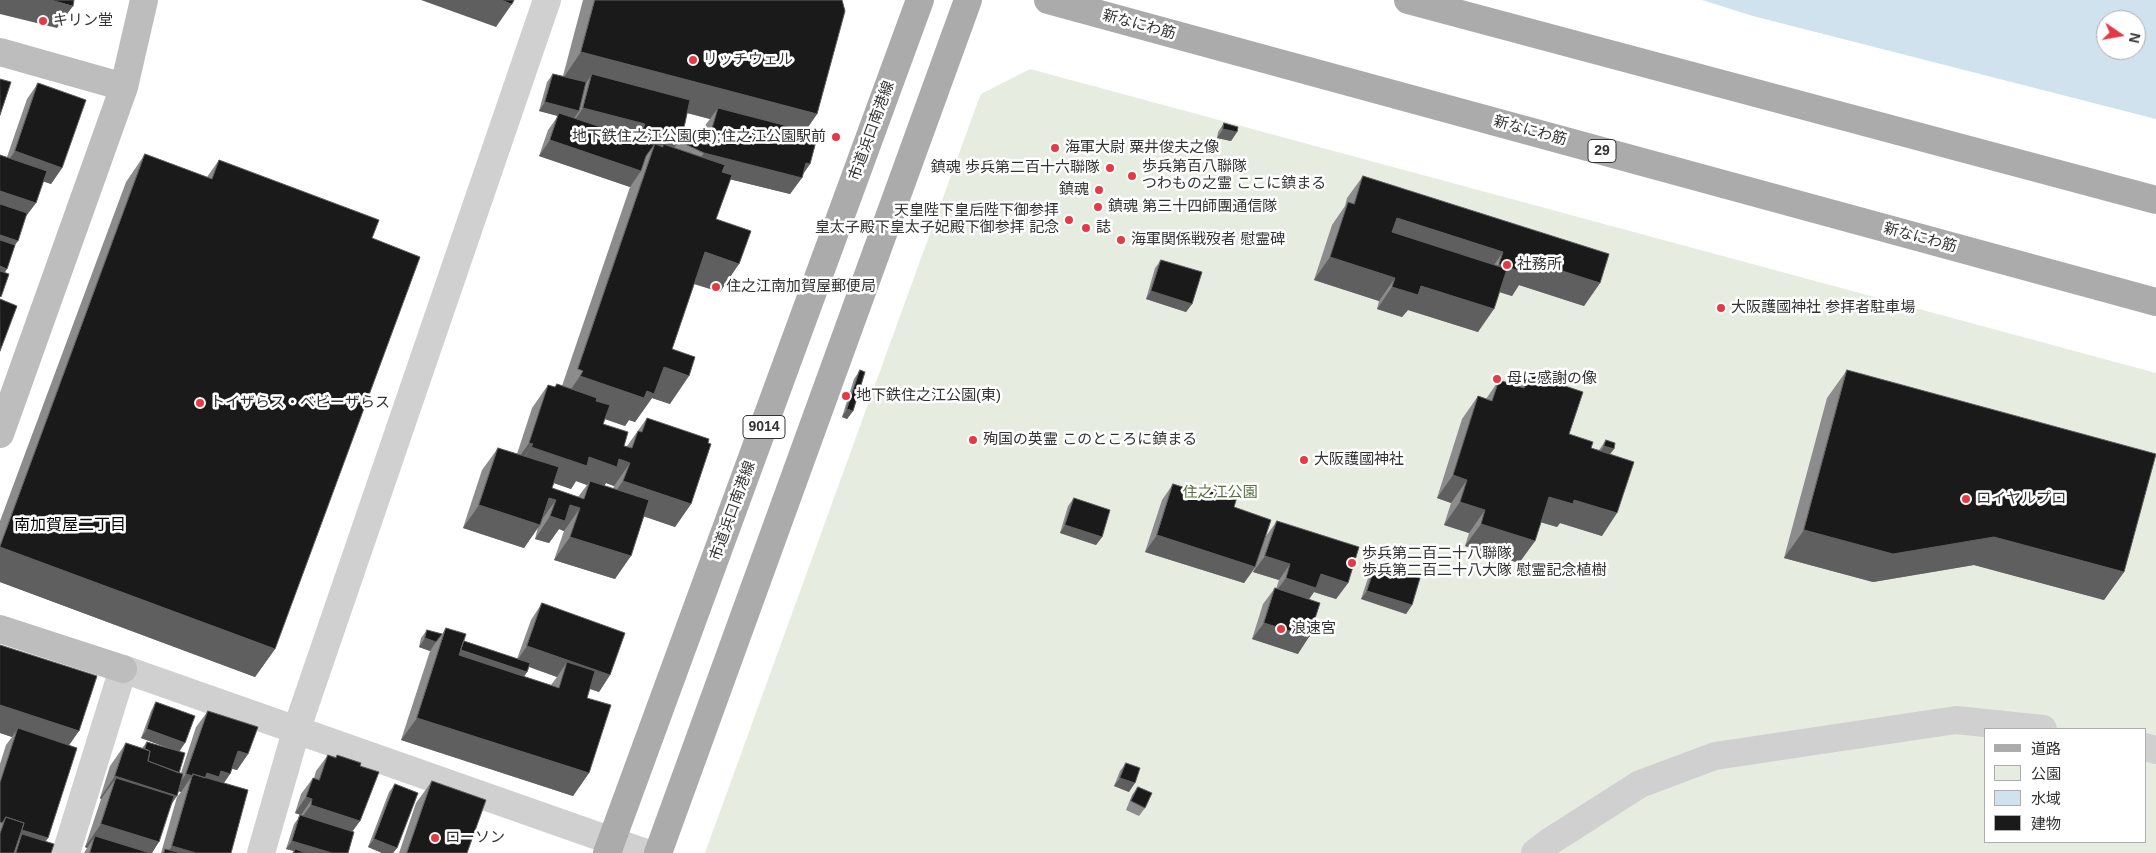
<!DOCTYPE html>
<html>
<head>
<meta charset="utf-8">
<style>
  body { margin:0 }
  #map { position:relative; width:2156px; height:853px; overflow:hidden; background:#fff; font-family:Helvetica,"Noto Sans JP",sans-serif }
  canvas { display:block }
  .legend { position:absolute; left:1984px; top:728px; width:162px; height:115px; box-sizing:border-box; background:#fff; border:1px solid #adadad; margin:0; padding:6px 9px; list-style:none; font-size:15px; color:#333 }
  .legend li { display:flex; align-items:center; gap:10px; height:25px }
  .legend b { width:25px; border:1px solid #adadad }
  .north { position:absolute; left:2096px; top:10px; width:50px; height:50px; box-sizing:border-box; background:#fff; border:1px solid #adadad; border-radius:50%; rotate:102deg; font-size:14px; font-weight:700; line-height:20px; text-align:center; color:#333 }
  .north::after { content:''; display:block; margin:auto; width:18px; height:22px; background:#e63946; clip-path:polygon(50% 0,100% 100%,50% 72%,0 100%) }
</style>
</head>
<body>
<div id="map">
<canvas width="2156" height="853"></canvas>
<ul class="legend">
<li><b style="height:6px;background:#ababab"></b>道路</li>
<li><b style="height:14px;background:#e6ecdf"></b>公園</li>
<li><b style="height:14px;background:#cfe2ee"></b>水域</li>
<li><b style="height:14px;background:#1a1a1a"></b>建物</li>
</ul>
<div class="north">N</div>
</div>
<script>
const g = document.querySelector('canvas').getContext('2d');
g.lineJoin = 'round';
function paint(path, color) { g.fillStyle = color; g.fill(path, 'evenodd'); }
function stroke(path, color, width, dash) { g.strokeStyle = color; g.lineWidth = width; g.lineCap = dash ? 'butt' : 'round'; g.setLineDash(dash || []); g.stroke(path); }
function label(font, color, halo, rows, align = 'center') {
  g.font = font + ' Helvetica,"Noto Sans JP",sans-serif'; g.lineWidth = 5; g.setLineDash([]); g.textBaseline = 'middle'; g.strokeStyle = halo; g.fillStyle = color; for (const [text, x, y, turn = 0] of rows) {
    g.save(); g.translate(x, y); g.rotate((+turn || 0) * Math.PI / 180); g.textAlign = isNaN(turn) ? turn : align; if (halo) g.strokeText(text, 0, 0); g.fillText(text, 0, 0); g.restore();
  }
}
const green = new Path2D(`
  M1030,69L2156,373V853H705L977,104L981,94ZM1985,729H2145V842H1985Z`);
const water = new Path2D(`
  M1702,0H2156V119L1753,16ZM2106,20H2136V50H2106Z`);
const street = new Path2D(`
  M2145,747L2156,750
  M66,853L123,669L646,853
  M261,853L296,731L547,0
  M1535,853L1549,842L1640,784L1715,756L1956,720L2043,729`);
const secondary = new Path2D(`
  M0,52L124,87
  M0,434L124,87L144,0
  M0,629L123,669`);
const primary = new Path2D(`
  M1048,0L2156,302
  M1408,0L2156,200
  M607,853L920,0
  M658,853L968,0`);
const wall = new Path2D(`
  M583,0H842L817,114L805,131L810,164L790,194L730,179L716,219L720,292L694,284L672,349L670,404L652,398L635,422L629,420L625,426L605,419L603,424L624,446H627L647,418L691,504L675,527L644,516L615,579L554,560L564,531L559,529L549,543L535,539L538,527L524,548L463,528L482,470L498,448L517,454L532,408L548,385L555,387L557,384L562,386L630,187L539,156L548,130L558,116L539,111L547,82L553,74L563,76ZM687,113L710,119L706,124L701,142L683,132ZM576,481L587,485L578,497L552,488L554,483L571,489ZM606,483L614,486L613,489L604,486Z
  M38,83L62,168L51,184L43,181L25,218L5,273L7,157L27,99Z
  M1224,123L1237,132L1231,141L1217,138L1218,132Z
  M145,154L207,177L219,160L372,238L275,649L255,677L0,582V521L126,182Z
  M1363,176L1600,283L1584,306L1519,285L1512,296L1499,292L1478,332L1408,310L1402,317L1377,309L1379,301L1314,280L1332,225L1345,206L1347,198Z
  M1161,260L1192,304L1186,312L1146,299L1155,268Z
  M860,370L853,411L847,419L842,417L854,379Z
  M1847,370L2124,572L2104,600L1974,565L1873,582L1784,558L1827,398Z
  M1529,374L1569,434L1591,448L1599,450L1606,440L1610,454L1602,536L1560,523L1557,527L1541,522L1535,541L1519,563L1465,546L1469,533L1444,525L1451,503L1437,498L1462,419L1478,396L1486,399L1499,380L1520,387Z
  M1173,484L1206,495L1211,488L1234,507L1266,536L1277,521L1348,583L1336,599L1314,592L1309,599L1298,654L1252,639L1263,604L1275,588L1276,589L1279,580L1253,572L1255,568L1244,583L1145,552L1162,500Z
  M1074,498L1102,537L1096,545L1060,533L1068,506Z
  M1376,564L1412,605L1406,614L1361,599L1370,572Z
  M542,603L610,675L599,692L590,689L587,698L589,773L573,796L401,740L430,651L419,647L421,638L427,630L442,634L446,628L464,641L517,659L531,620ZM529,667L557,677L551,685L524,677L527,672Z
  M0,645L69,745L48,838L45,842L51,853H0V764L6,745L12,737L0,733Z
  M156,702L179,752L141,738L151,711Z
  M208,711L248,754L237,770L232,769L230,774L224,783L231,853H161L177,797L181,792L179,791L172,804L152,853H84L87,848L85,847L101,799L100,798L110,766L126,743L142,748L147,742L179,773H181L196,727Z
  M328,755L336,757L337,755L360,766V821L352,832L348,853H292L294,851L286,849L294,824L301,815L295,813L301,794L313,778H314L316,771Z
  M1126,763L1129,792L1114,786L1120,771Z
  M432,781L467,853H399L416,803Z
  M395,784L397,848L393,853H382L368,847L389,792Z
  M1138,787L1145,808L1139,816L1126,810L1132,795Z`);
const shadedWall = new Path2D(`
  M0,0H51L73,6L57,28L0,14Z
  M421,0H501L512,4L496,27Z
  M581,52L817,114L798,142L718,108L710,119L589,87L592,74L584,86L562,80Z
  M545,102L579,111L573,120L559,113L558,116L539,111Z
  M583,108L645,124L634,140L572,124Z
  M1223,129L1237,132L1231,141L1217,138Z
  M642,131L679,141L668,157L663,147V144L656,154L655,144L649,152L630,147Z
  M550,140L641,171L630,187L539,156Z
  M15,151L62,168L51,184L3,168Z
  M704,153L806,163L810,164L800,178H802L790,194L692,170Z
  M0,191L36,203L24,219L0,211Z
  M1397,218L1503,252L1487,275L1381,241Z
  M0,235L18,241L12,249L0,245Z
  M705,252L739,264L720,292L685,281Z
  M1330,257L1395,278L1379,301L1314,280Z
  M1531,261L1600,283L1584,306L1519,285L1512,296L1484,287L1499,264Z
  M0,266L7,269L1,277L0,276Z
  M1421,286L1494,309L1478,332L1408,310L1402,317L1377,309L1392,287Z
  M1151,291L1192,304L1186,312L1146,299Z
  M664,367L689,376L670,404L652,398L635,422L629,420L625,426L561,404L580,376Z
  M847,409L853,411L847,419L842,417Z
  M529,443L533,444L517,467L513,466Z
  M1604,446L1614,449L1608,457L1598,454Z
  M531,447L589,457L619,459L630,463L614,486L606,483L601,490L590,481L587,485L576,481L571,489L516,470Z
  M1453,475L1467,480L1451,503L1437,498Z
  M623,481L691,504L675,527L607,504Z
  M1549,497L1574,500L1617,513L1602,536L1560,523L1557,527L1533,520Z
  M549,498L556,500L540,522Z
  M1460,502L1485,510L1469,533L1444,525Z
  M479,505L540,525L524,548L463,528Z
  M570,505L580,508L564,531L559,529L549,543L535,539L550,516Z
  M1481,524L1535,541L1519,563L1465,546Z
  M1065,525L1102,537L1096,545L1060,533Z
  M1804,530L1994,537L2124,572L2104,600L1974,565L1873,582L1784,558Z
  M1157,535L1255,567L1244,583L1145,552Z
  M570,537L631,556L615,579L554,560Z
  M0,547L275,649L255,677L0,582Z
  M1265,556L1290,564L1279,580L1253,572Z
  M1321,574L1348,583L1336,599L1314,592L1305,605L1274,594L1286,578Z
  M1367,591L1412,605L1406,614L1361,599Z
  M1264,623L1309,637L1298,654L1252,639Z
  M425,638L436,642L430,651L419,647Z
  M441,644L527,672L521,680L438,653Z
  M527,646L610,675L599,692L562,679L567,662L557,677L516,662Z
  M0,705L79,731L63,754L18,728L12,737L0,733Z
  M417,718L589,773L573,796L401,740Z
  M147,729L185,743L179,752L141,738Z
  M238,751L248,754L237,770L227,767Z
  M221,771L230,774L219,790H197L207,773Z
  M186,774L192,776L181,792L175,790Z
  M115,776L177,796L161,818L116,778L101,799L100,798Z
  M1120,778L1135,783L1129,792L1114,786Z
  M306,797L312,799L301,815L295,813Z
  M311,805L360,821L348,837L299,821Z
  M3,824L48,838L37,853L22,834L13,847Z
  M101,824L159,842L152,853H105L95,836L87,848L85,847Z
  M374,839L397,848L393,853H382L368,847Z
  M292,841L332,853H299L295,849L294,851L286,849Z
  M172,846L196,853H167Z`);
const building = new Path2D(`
  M51,0H74L73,6Z
  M501,0H514L512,4Z
  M595,0H842L845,11L817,114L581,52Z
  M553,74L586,82L579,111L545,102Z
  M592,74L690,100L683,132L707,145L718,108L818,134L810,164L806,163L802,178L704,153L679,141L642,131L645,124L583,108Z
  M0,79L11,82L0,115Z
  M38,83L86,100L62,168L15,151Z
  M559,113L654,145L646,156L641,171L550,140Z
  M1224,123L1238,127L1237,132L1223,129Z
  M655,144L663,147V144L725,165L722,172L732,175L716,219L751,231L739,264L705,252L672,349L695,357L689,376L664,367L654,394L647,391L644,398L580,376L583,371L578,369Z
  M145,154L212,179L219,160L379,220L372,238L420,257L275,649L0,547Z
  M0,155L47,171L36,203L0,191Z
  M1363,176L1609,254L1600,283L1531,261L1528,274L1499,264L1503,252L1397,218L1392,232L1507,269L1494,309L1421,286L1418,295L1392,287L1395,278L1330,257L1348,202L1354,204Z
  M0,204L27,213L18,241L0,235Z
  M0,240L15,245L7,269L0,266Z
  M1161,260L1202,272L1192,304L1151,291Z
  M0,271L9,274L1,297L0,296Z
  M0,299L17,306L0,351Z
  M860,370L865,372L853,411L847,409Z
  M1847,370L2156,454L2124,572L1994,537L1893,554L1804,530Z
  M1529,374L1583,392L1569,434L1593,442L1591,448L1634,462L1617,513L1574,500L1573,504L1549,497L1535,541L1481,524L1485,510L1460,502L1467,480L1453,475L1478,396L1492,401L1499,380L1524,388Z
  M557,384L597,398L596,401L610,405L603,424L628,432L624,446L632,448L638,431L642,432L647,418L709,439L708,443L711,444L691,504L623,481L630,463L619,459L617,467L589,457L587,466L531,447L533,444L529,443L548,385L555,387Z
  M1606,440L1615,443L1614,449L1604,446Z
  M498,448L559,467L552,488L584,499L590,481L649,500L631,556L570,537L580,508L570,505L565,521L550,516L556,500L549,498L540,525L479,505Z
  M1173,484L1208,495L1211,488L1237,497L1234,507L1271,520L1255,567L1157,535Z
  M1074,498L1110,510L1102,537L1065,525Z
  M1277,521L1359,547L1348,583L1321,574L1316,588L1286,578L1290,564L1265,556Z
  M1376,564L1420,578L1412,605L1367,591Z
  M1275,588L1320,603L1309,637L1264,623Z
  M542,603L625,633L610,675L527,646Z
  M446,628L466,634L459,655L559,688L567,662L595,671L587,698L611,705L589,773L417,718Z
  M427,630L442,634L436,642L425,638Z
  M464,641L530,663L527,672L461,650Z
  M0,645L97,676L79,731L0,705Z
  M156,702L195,716L185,743L147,729Z
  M208,711L258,727L248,754L238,751L230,774L221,771L219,777L207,773L205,778L193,774V776L186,774Z
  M18,728L77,748L48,838L22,830L24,823L6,817L2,823L0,822V783Z
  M147,742L185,753L179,773L148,761L150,751L145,749Z
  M126,743L150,751L148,761L183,774L177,796L115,776Z
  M328,755L336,758L337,755L361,763L360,766L379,772L360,821L311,805L312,799L306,797L313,778L319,780Z
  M1126,763L1140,768L1135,783L1120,778Z
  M193,774L248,790L231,853H196L172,846Z
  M116,778L174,796L159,842L101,824Z
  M432,781L486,800L467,853H407Z
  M395,784L418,793L397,848L374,839Z
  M1138,787L1152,793L1145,808L1131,801Z
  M300,815L354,832L348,853H332L292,841Z
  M6,817L24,823L14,853H0V834Z
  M22,834L54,844L51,853H16Z
  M95,836L150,853H90Z
  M165,849L181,853H164Z
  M295,849L306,853H294Z`);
const markers = [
  [43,21,5,"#e63946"],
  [693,60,5,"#e63946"],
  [836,137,5,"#e63946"],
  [1055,148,5,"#e63946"],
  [1110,168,5,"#e63946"],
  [1132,176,5,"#e63946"],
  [1099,190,5,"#e63946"],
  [1098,207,5,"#e63946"],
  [1069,220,5,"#e63946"],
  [1086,228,5,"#e63946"],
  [1121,240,5,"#e63946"],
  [1507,265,5,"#e63946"],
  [716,287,5,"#e63946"],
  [1721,308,5,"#e63946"],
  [1497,379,5,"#e63946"],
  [846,396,5,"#e63946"],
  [200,403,5,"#e63946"],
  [973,440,5,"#e63946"],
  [1304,460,5,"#e63946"],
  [1966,499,5,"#e63946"],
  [1352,563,5,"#e63946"],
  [1281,629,5,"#e63946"],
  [435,838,5,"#e63946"]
];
const shields = [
  [1602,151,28],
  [764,427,42]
];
const shieldNames = [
  ["29",1602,151],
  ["9014",764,427]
];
const poiNames = [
  ["キリン堂",53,21],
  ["リッチウェル",703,60],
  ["地下鉄住之江公園(東);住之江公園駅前",826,137,"right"],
  ["海軍大尉 粟井俊夫之像",1065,148],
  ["歩兵第百八聯隊",1142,167],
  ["つわもの之霊 ここに鎮まる",1142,184],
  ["鎮魂 歩兵第二百十六聯隊",1100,168,"right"],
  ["鎮魂",1089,190,"right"],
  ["鎮魂 第三十四師團通信隊",1108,207],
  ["天皇陛下皇后陛下御参拝",1059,211,"right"],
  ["皇太子殿下皇太子妃殿下御参拝 記念",1059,228,"right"],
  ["誌",1096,228],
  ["海軍関係戦歿者 慰霊碑",1131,240],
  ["社務所",1517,265],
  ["住之江南加賀屋郵便局",726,287],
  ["大阪護國神社 参拝者駐車場",1731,308],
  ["母に感謝の像",1507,379],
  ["地下鉄住之江公園(東)",856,396],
  ["トイザらス・ベビーザらス",210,403],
  ["殉国の英霊 このところに鎮まる",983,440],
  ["大阪護國神社",1314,460],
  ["ロイヤルプロ",1976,499],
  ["歩兵第二百二十八聯隊",1362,554],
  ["歩兵第二百二十八大隊 慰霊記念植樹",1362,571],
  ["浪速宮",1291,629],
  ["ローソン",445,838]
];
const streetNames = [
  ["新なにわ筋",1139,25,15],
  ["市道浜口南港線",872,131,-70],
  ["新なにわ筋",1530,131,15],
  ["新なにわ筋",1920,238,15],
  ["市道浜口南港線",733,511,-70]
];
const parkNames = [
  ["住之江公園",1220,493]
];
const neighbourhoodNames = [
  ["南加賀屋二丁目",70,526]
];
paint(green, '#e6ecdf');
paint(water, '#cfe2ee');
stroke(street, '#d0d0d0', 28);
stroke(secondary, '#bdbdbd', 28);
stroke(primary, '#ababab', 28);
paint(wall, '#8c8c8c');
paint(shadedWall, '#5f5f5f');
paint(building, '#1a1a1a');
stroke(building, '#5f5f5f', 1);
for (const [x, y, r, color] of markers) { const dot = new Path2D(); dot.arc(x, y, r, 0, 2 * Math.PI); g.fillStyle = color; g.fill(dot); stroke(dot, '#fff', 2); }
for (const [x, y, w] of shields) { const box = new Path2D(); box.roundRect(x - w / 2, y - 11.5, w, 23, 4); g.fillStyle = '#fff'; g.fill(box); stroke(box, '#333', 1); }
label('bold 14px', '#333', null, shieldNames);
label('15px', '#333', '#fff', poiNames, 'left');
label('15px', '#333', '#fff', streetNames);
label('15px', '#56703f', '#fff', parkNames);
label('16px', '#000', '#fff', neighbourhoodNames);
</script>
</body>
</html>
